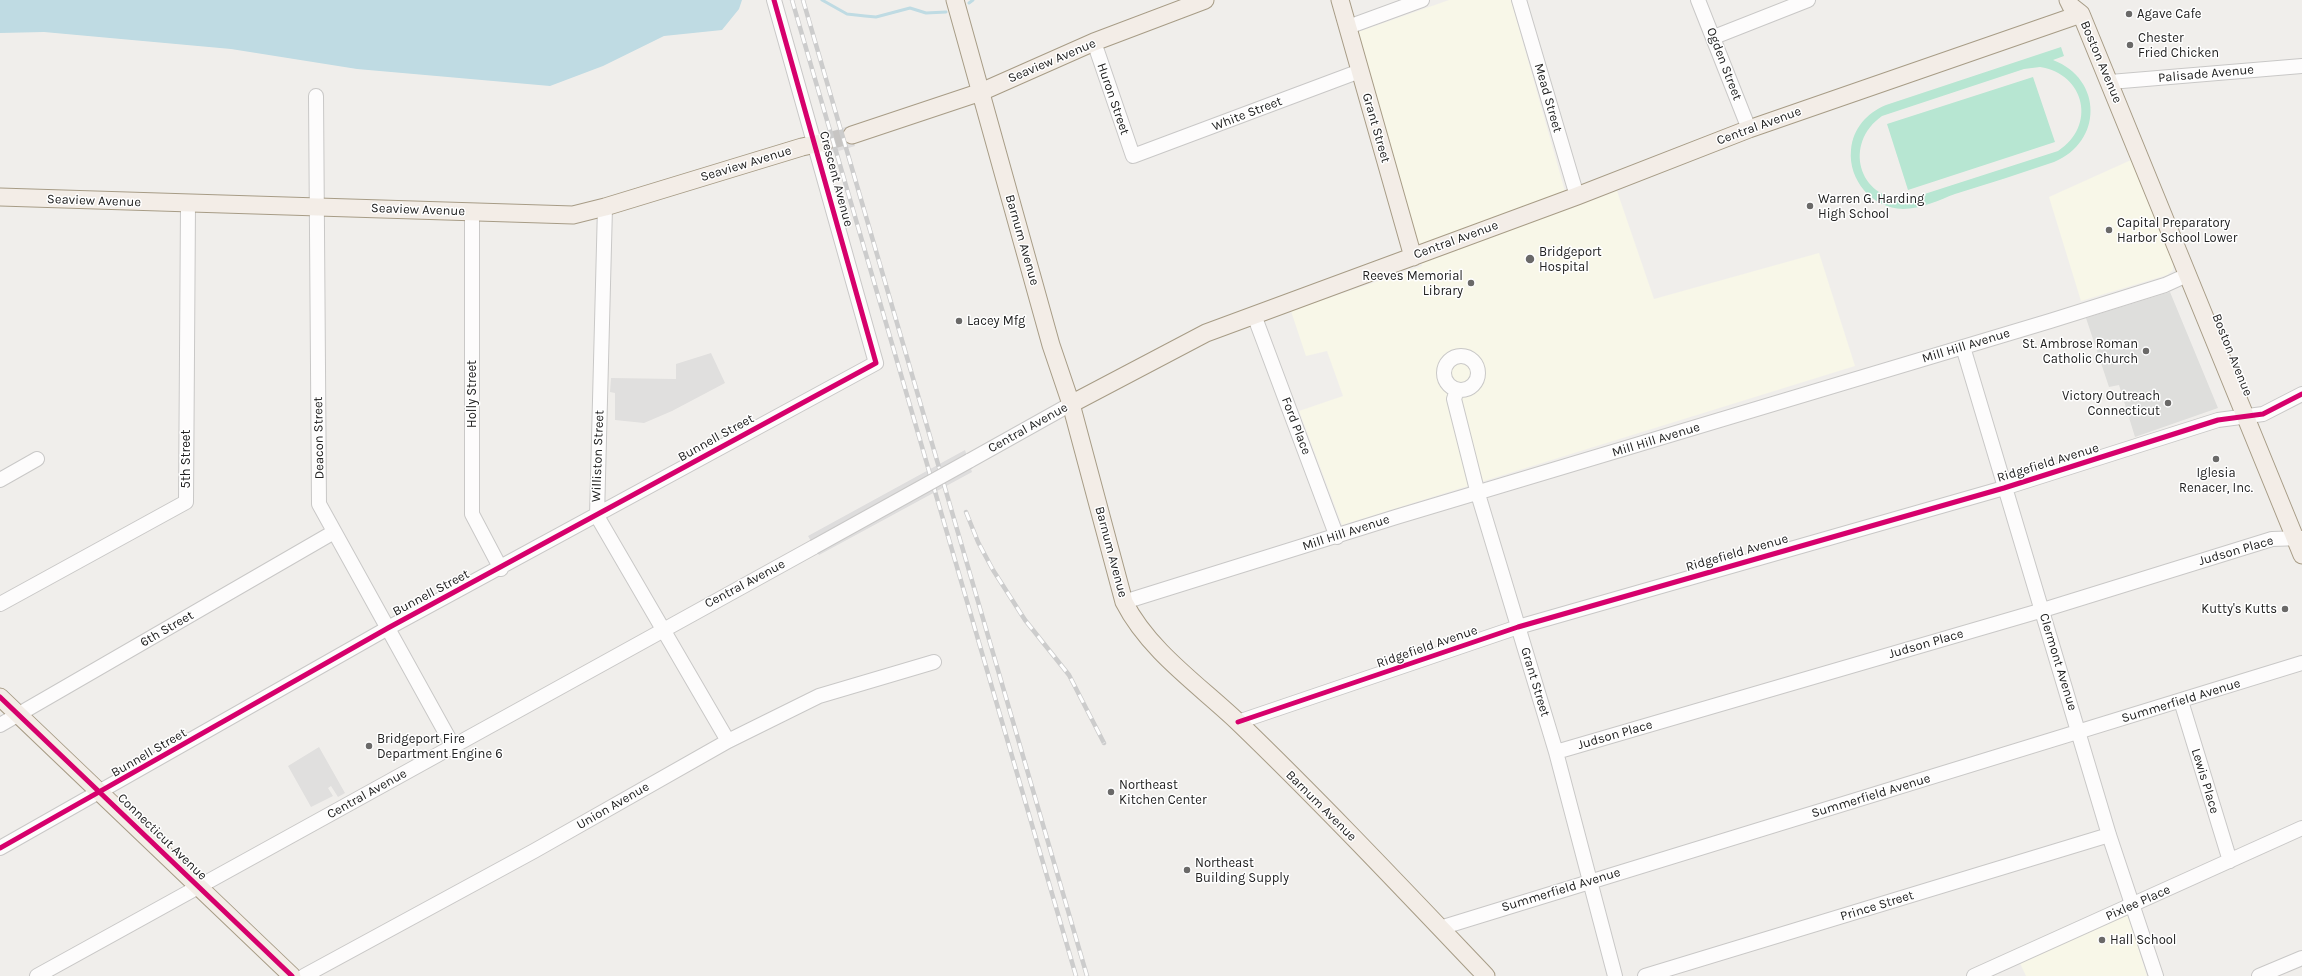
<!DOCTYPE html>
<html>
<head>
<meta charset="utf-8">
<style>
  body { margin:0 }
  canvas { display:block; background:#f0eeeb }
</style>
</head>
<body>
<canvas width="2302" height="976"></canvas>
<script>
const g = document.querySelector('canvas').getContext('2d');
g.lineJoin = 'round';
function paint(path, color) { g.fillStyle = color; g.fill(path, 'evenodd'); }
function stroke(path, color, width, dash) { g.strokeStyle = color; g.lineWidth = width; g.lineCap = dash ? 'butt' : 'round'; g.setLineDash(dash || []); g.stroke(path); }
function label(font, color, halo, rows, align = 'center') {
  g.font = font + ' Karla,sans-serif'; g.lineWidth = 3; g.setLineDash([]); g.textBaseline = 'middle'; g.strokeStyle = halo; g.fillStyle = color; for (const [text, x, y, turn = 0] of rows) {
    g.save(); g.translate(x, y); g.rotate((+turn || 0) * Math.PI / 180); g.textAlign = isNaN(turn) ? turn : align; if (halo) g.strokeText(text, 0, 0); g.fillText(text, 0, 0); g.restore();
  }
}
const education = new Path2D(`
  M1449,0H1511L1570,209L1617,191L1654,299L1819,253L1855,366L1342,525L1299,411L1343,396L1327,351L1306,356L1291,311L1422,266L1355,33Z
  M2131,160L2173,263V270L2167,275L2081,301L2049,197Z
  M2126,914L2129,918L2147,976H2026L2019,961Z`);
const religious = new Path2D(`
  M2170,292L2218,408L2135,437L2119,385L2109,387L2086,318Z`);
const pitch = new Path2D(`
  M2061,47L2064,56L2053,60C2103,79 2103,142 2054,162C2021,173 1988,184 1955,194C1939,200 1921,209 1903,209C1872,208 1848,180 1851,150C1853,128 1867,113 1886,105ZM2040,67C2085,74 2097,126 2058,151L1909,199C1859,202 1842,144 1882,116L2024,69Z
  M2033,77L2055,142L1908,190L1887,124Z`);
const parking = new Path2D(`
  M711,353L725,383L672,411L644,423L615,420V393L610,392L611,378L676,379V364Z
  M319,747L345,793L338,797L331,786L328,788L333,796L311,807L288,766Z`);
const water = new Path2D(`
  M0,0H742L739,9L722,30L664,36L603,66L550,86L357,69L231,49L44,32L0,33Z`);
const pier = new Path2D(`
  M849,126L855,146L829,154L822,134Z
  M965,450L972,472L819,555L808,536Z`);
const stream = new Path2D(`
  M822,0L847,14L865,16L876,17L910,8L926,13L946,12
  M969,3L973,0`);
const majorTunnel = new Path2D(`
  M825,142L852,135`);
const minor = new Path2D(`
  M1519,0L1577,196
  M1698,0L1749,129
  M1348,27L1422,0
  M1714,37L1808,0
  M1094,42L1133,156L1360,71
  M2110,82L2302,66
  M316,96L319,504L453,746
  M605,207L597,516L728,741
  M472,212V514L501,569
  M1254,315L1337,537
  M1963,347L2109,835L2156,976
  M1444 373a17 17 0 1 1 34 0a17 17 0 1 1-34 0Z
  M1457,390L1454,399L1478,494L1556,752L1615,976
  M969,461L1071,404
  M0,480L37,459
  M1124,602L1396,517L2050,321L2165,285L2187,275
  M0,604L186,502L188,204
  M2181,701L2230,861
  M1238,722L1518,627L2004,488L2218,420L2263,414L2302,394
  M0,725L334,532
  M1556,752L2043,610L2272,539L2302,538
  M0,848L388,628L876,363L774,0
  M1440,928L2302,663
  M37,976L814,547
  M304,976L534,851L728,741L819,696L934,662
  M1645,976L2109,835
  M1974,976L2302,828
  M2259,976L2302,958`);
const major = new Path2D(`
  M955,0L1051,345L1071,404L1124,602C1149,651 1199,685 1238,722C1323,804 1405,891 1486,976
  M1340,0L1413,257
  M2068,0L2071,6L2081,14L2302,555
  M852,135L981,92L1094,42L1205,0
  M0,197L573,215L605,207L802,147L825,142
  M1071,404L1206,333L1577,196L1749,129L2081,14
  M0,697L292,976`);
const rail = new Path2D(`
  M792,0L1076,976
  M803,0L1087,976
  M966,512L978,542L993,570L1025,620L1069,675L1104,743`);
const minorBridge = new Path2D(`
  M814,547L969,461`);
const cycleway = new Path2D(`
  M0,697L292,976
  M1238,722L1518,627L2004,488L2218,420L2263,414L2302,394
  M0,848L388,628L876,363L774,0`);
const markers = [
  [2129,14,4,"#6a6968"],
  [2130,45,4,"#6a6968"],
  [1810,206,4,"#6a6968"],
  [2109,230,4,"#6a6968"],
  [1530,259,5,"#6a6968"],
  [1471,283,4,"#6a6968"],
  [959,321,4,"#6a6968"],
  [2146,351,4,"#6a6968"],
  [2168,403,4,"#6a6968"],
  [2216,459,4,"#6a6968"],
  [2285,609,4,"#6a6968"],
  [369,746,4,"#6a6968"],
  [1111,792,4,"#6a6968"],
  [1187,870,4,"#6a6968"],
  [2102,940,4,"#6a6968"]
];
const poiNames = [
  ["Agave Cafe",2137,14],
  ["Chester",2138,38],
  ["Fried Chicken",2138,53],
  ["Warren G. Harding",1818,199],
  ["High School",1818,214],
  ["Capital Preparatory",2117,223],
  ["Harbor School Lower",2117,238],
  ["Bridgeport",1539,252],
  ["Hospital",1539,267],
  ["Reeves Memorial",1463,276,"right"],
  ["Library",1463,291,"right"],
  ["Lacey Mfg",967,321],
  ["St. Ambrose Roman",2138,344,"right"],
  ["Catholic Church",2138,359,"right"],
  ["Victory Outreach",2160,396,"right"],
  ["Connecticut",2160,411,"right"],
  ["Iglesia",2216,473,"center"],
  ["Renacer, Inc.",2216,488,"center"],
  ["Kutty's Kutts",2277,609,"right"],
  ["Bridgeport Fire",377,739],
  ["Department Engine 6",377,754],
  ["Northeast",1119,785],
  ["Kitchen Center",1119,800],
  ["Northeast",1195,863],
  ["Building Supply",1195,878],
  ["Hall School",2110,940]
];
const streetNames = [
  ["Seaview Avenue",1052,61,-23],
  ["Boston Avenue",2101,62,67],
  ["Ogden Street",1724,64,69],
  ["Palisade Avenue",2206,74,-5],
  ["Mead Street",1548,98,74],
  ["Huron Street",1113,99,71],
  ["White Street",1247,114,-21],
  ["Central Avenue",1759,126,-20],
  ["Grant Street",1376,128,74],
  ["Seaview Avenue",746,164,-17],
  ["Crescent Avenue",836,179,75],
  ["Seaview Avenue",94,201,2],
  ["Seaview Avenue",418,210,2],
  ["Barnum Avenue",1022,240,74],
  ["Central Avenue",1456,240,-20],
  ["Mill Hill Avenue",1966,346,-17],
  ["Boston Avenue",2232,355,68],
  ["Holly Street",472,394,-90],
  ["Ford Place",1296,426,69],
  ["Central Avenue",1028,428,-29],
  ["Deacon Street",319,438,-91],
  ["Bunnell Street",716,438,-29],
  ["Mill Hill Avenue",1656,440,-17],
  ["Williston Street",598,456,-88],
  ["5th Street",186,459,-90],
  ["Ridgefield Avenue",2048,463,-17],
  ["Mill Hill Avenue",1346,533,-18],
  ["Judson Place",2236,551,-16],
  ["Barnum Avenue",1111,552,75],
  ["Ridgefield Avenue",1737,553,-16],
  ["Central Avenue",745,584,-28],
  ["Bunnell Street",431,593,-28],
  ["6th Street",167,629,-30],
  ["Judson Place",1926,644,-16],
  ["Ridgefield Avenue",1427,647,-19],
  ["Clermont Avenue",2058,662,73],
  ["Grant Street",1535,682,73],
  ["Summerfield Avenue",2181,701,-17],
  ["Judson Place",1615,735,-16],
  ["Bunnell Street",149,753,-30],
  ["Lewis Place",2205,781,73],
  ["Central Avenue",367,794,-29],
  ["Summerfield Avenue",1871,796,-17],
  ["Union Avenue",613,806,-30],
  ["Barnum Avenue",1321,806,45],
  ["Connecticut Avenue",162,837,44],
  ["Summerfield Avenue",1561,890,-17],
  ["Pixlee Place",2138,903,-24],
  ["Prince Street",1877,906,-17]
];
paint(education, '#f8f7e8');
paint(religious, '#dededc');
paint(pitch, '#b7e6d2');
paint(parking, '#e0dfde');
paint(water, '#bfdbe3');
paint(pier, '#dedddd');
stroke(stream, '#bfdbe3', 3);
stroke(majorTunnel, '#c7c5c3', 17, [17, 8]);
stroke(minor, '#c9c8c7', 16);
stroke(major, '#a79c86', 19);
stroke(minor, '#fdfcfc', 14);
stroke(major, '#f3ede7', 17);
stroke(rail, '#ccc', 4.5);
stroke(rail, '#fff', 3, [9]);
stroke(minorBridge, '#c9c8c7', 16, []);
stroke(minorBridge, '#fdfcfc', 14);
stroke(cycleway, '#d6006c', 5);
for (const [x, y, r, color] of markers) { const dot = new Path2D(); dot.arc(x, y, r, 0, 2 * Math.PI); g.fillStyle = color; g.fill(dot); stroke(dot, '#fff', 1.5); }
label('13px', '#222', '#fff', poiNames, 'left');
label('13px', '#222', '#fff', streetNames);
</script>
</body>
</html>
